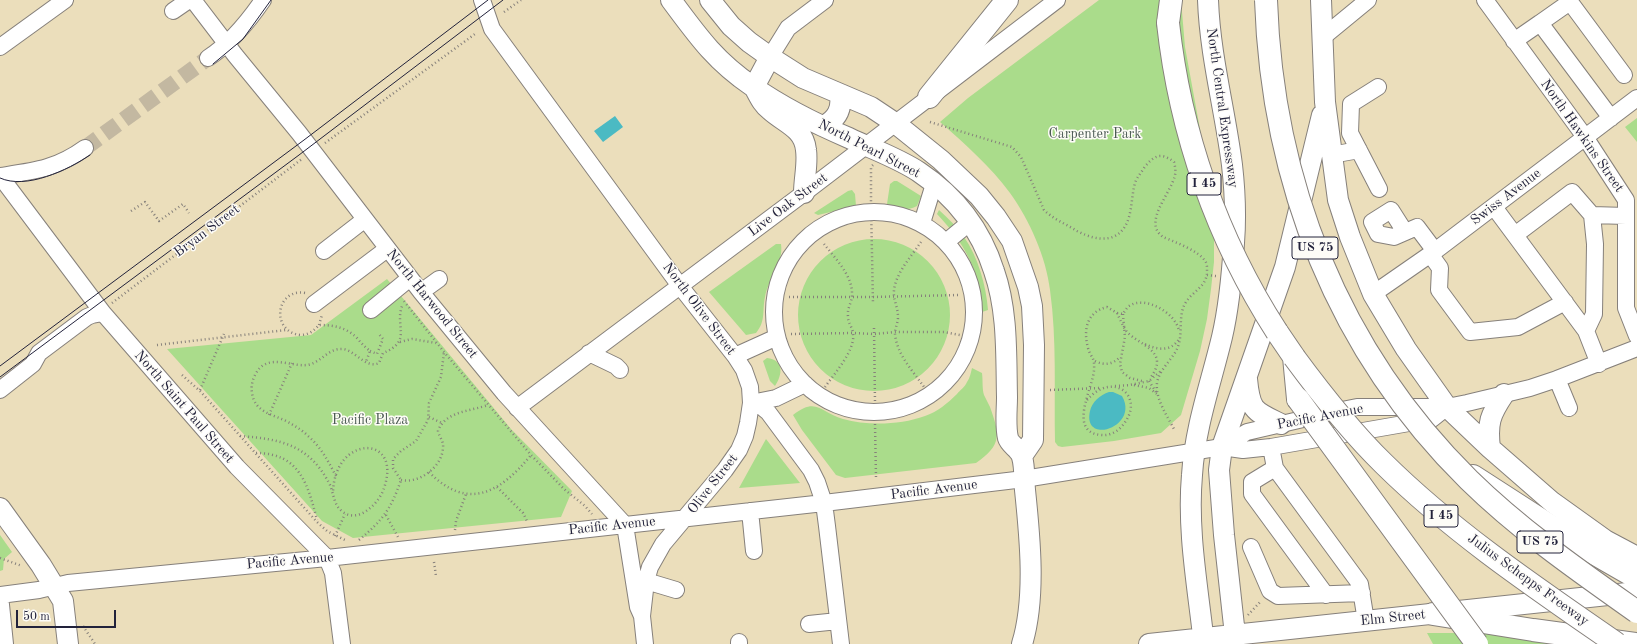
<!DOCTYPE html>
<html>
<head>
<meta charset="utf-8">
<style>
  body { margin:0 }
  #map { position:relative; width:1637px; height:644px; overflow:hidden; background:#ebdebb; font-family:"Old Standard TT",serif }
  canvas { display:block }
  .scale { position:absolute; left:16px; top:610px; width:100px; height:18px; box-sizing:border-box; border:2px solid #22223b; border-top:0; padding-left:5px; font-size:12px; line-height:14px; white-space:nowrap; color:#22223b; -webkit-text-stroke:3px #fdfcf7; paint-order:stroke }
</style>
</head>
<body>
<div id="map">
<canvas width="1637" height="644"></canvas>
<div class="scale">50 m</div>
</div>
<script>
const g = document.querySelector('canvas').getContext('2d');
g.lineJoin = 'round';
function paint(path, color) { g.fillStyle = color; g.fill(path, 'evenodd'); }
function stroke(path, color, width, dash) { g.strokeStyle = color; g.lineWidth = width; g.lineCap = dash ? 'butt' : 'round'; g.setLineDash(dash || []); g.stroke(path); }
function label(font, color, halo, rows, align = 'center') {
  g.font = font + ' "Old Standard TT",serif'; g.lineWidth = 3; g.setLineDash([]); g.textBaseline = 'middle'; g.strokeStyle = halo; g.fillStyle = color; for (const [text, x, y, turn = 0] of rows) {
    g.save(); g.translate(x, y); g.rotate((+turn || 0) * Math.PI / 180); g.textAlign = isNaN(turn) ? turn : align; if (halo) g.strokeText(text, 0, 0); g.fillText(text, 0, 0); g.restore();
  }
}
const green = new Path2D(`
  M1099,0H1181L1185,47L1214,206V262L1211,289L1207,319L1200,351L1181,415L1161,433L1114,441L1062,447L1058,446L1055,442C1054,392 1057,340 1050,290C1046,257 1030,221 1010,193C990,166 965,144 940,122L968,98Z
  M1637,118V142L1625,127Z
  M894,181H897L921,196L917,206C908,211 895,211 887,204L890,184Z
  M852,190L855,194L856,206L818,215L814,213L848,191Z
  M939,210C948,218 957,227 964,237C978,257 986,285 988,310L982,312C982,274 963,241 937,214Z
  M798 315a76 76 0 1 1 152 0a76 76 0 1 1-152 0Z
  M776,244H781C784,263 768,279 765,297C762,312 766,321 756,333L746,335L709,292Z
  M387,279L511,429L572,491L561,517L353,538L322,521L167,349L311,335Z
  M767,358C784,360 783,374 775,386L770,381L763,361Z
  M972,368L982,373C983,380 982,389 984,395C986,399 988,403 990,407C1000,435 1002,445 976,463L845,478L836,475L802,430L793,415C817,396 821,413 843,419C868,426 900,425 925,416C937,412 948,403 957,394C960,390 965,387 967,382C970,378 971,372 972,368Z
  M766,439L800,483L739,488Z
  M0,535L12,552L4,559L3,570L0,571Z
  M1427,633H1491L1578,644H1433Z`);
const water = new Path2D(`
  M615,116L623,127L603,142L594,131Z
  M1109,392H1113L1122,396C1140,427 1082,446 1090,411C1092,402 1100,395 1109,392Z`);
const minorTunnel = new Path2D(`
  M85,148L208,58`);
const path = new Path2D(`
  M504,12L521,0
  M930,122L1012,147L1021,157L1044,210C1053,219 1066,224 1077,231C1098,242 1121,244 1129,217C1132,206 1132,194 1135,183C1137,177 1141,173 1144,168C1154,155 1161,152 1174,162C1175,166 1176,171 1175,175C1171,194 1142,222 1163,237C1175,242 1199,251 1205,261C1207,263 1207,267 1207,270C1208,286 1193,291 1186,302C1177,316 1184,334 1177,349C1171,361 1159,370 1157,383C1155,399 1168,417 1175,431
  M325,143L475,34
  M873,165L871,167V204L873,304
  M131,211L145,202L159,221L183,204L189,213
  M921,242C911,257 892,277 894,296C895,303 898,309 898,317C898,323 895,328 895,334C897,355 913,371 924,387
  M824,244C835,258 853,276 852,295C852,302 847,308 848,316C848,324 852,326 853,333C856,350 834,374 825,387
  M1207,275L1216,276
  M305,293C276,288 270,331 300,335C308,335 314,331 319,325C333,325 346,327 357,338C361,343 365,347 370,351L366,362
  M789,297H872L959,295
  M404,301L444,352L531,455L564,489L585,506L592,514
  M112,303L302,159
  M1117,313C1120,319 1123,327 1127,332C1139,345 1170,351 1151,377
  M1123,314L1125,337L1120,364L1122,372L1130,378L1142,381
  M319,325L322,315
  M874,328L875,402
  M791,334L853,333L874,334L895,332H944L960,335
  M400,342L412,339L436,343
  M1145,344C1157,350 1171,352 1179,339
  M157,345L286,330
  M370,351L377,354L383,339L379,334
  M1095,361C1105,366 1113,364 1120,357
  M182,375L200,391L317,522L327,531L347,541
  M1149,381L1156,392
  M1134,385L1149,388L1157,394
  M1115,386L1130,385L1149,381L1162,370
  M200,390L224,334
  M1050,390L1100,388
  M1087,400C1114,369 1147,398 1122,426C1117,432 1109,436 1101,435C1067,432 1093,388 1094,370C1095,356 1091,359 1088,348C1083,329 1087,312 1107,307L1117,313L1123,314C1125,311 1127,307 1129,306C1145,295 1176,313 1179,331
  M269,415L292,363
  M429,417L442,423
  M875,424L876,478
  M240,436C281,439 310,445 330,485C334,495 334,506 343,512C359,524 380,502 384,488C403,434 334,434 333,493
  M256,453C300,453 308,485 317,520
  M429,472C468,512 501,492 531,455
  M336,476C328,461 321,447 308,436C302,430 295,426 288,422C273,414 255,413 252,393C251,387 252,381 255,375C267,350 295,370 311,364C323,360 329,348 343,349C356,351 366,369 379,363L383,353C414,341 393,325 403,304
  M401,480C419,484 442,467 443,448C444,441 439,437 438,431C445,411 472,411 488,405
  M497,487L523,513L528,523
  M386,515L398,537
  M455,530L456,521L466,494
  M335,536L345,514
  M359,540C383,520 391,509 401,480L393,468V459L401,451L416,441L428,420L429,403L441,377L444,352
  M0,558L22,566
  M434,562L436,576
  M1248,615L1261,601
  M83,626L95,644`);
const minor = new Path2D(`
  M193,0L235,55L299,133L421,292L504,393L625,525L638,607L642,616
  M482,0L492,29L680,286L735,356L744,370L750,387L751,403L748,423L745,436L739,450L725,470L663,544L650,567L646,581L642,616L645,644
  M1485,0L1585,137L1626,200V308L1637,336
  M173,11L189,0
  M1323,37L1368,0
  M1514,41L1540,23
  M0,47L65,0
  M770,57L788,28L825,0
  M208,58C231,43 248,22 263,0
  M1378,87L1351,104L1350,133L1379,189
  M1611,118L1540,23L1570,2L1624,75
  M85,148C56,169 34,171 0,176L103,313L237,467L327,558L333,573L342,644
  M1331,155L1359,150
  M1494,207L1586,331L1599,364
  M774 312a100 100 0 1 1 200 0a100 100 0 1 1-200 0Z
  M1592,215L1626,216
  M922,223L934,184
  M1405,232L1391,210L1372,222L1378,234L1394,237L1417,227L1435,251
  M1515,235L1572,192L1592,215L1595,244L1594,314L1586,331
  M946,242L963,228L972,223
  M324,251L364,220
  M1430,254L1440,268L1439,290L1470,332L1518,327L1565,302
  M421,292L439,279
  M1373,294L1435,251L1637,98
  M314,304L387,249
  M371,310L410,278
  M589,353L616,366L620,370
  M735,356L777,337
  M1557,379L1569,408
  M0,390L33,364L39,353L87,317L92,315L103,313
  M751,403L762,407L768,412L811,470L817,482L824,503L827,526L841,644
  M751,403L776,398L805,384
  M517,408L804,193L1057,0
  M1222,447L1247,432L1342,410L1357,407H1447L1467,403L1530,388L1557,379L1637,348
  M1271,447L1275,468L1360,584L1366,621
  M1275,468L1252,482V494L1326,595
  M750,511L754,551
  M1251,547L1270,591L1278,596L1362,593
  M646,581L676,590
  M0,595L39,590L68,583L327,558L824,503L1024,479L1222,447L1243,450L1271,447L1432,419L1447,407
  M0,595L5,644
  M809,624L838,621
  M739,642V644`);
const major = new Path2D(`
  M671,0C697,35 715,61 752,86C782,107 816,124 849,138C872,149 898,158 919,172C955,196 981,230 994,271C1008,311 1006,355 1007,397C1007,409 1005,426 1008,438C1010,445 1020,449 1022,457C1025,467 1024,479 1025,490C1030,538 1036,598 1022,644
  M710,0L731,26L749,42L770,57L803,78L871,107L895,123L941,160L979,196L996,217L1012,241L1028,287L1032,306L1034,345L1033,440L1022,456
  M1321,0L1325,102L1338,200L1350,237L1373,294L1406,349L1447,407L1490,448L1552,502L1605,540L1637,557
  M770,57L754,87C759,96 762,104 770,110C784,123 804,128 806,150C808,164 804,179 804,193
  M824,126C837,119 842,109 840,95
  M1247,379C1250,411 1254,411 1281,424
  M1490,448C1487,423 1490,415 1504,394
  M0,508L41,565L63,601L68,644
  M1149,644L1637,592
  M1204,644C1198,588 1187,531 1192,475C1195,427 1211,383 1222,337C1229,307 1232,275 1234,243C1236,217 1235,191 1232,165C1225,110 1210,56 1208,0
  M1234,644L1235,635L1224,535L1219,470L1222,447L1285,267L1322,115`);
const highway = new Path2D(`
  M1168,23L1171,0
  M929,97L1007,0
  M1277,332L1294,357L1298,399
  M1473,476L1583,547L1637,578
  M1433,614L1533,630L1635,644`);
const tram = new Path2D(`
  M213,64L243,39L271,0
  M0,178C26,190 68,170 90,155
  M0,366L304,140L488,0
  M0,377L299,155L503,0`);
const highwayBridge = new Path2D(`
  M1266,0C1272,182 1338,351 1469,480C1520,530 1579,571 1637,612
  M1168,23C1180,133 1217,239 1277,332
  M1294,357C1322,395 1350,431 1384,464C1454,533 1536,588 1617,644
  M1298,399L1477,644`);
const shields = [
  [1204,184,34],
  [1315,248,46],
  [1441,516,34],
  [1540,542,46]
];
const shieldNames = [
  ["I 45",1204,184],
  ["US 75",1315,248],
  ["I 45",1441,516],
  ["US 75",1540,542]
];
const streetNames = [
  ["North Central Expressway",1222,108,82],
  ["North Hawkins Street",1582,136,55],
  ["North Pearl Street",869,149,27],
  ["Swiss Avenue",1506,197,-37],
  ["Live Oak Street",788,205,-37],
  ["Bryan Street",207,231,-37],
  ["North Harwood Street",432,304,51],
  ["North Olive Street",699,309,53],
  ["North Saint Paul Street",184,407,49],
  ["Pacific Avenue",1320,417,-11],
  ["Olive Street",713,484,-52],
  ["Pacific Avenue",934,490,-7],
  ["Pacific Avenue",612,526,-6],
  ["Pacific Avenue",290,561,-5],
  ["Julius Schepps Freeway",1528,580,36],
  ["Elm Street",1393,618,-6]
];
const parkNames = [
  ["Carpenter Park",1095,134],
  ["Pacific Plaza",370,420]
];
paint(green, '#aadc8b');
paint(water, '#4bbac3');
stroke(minorTunnel, '#c3b8a1', 16, [16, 8]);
stroke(minor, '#86807b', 18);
stroke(major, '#86807b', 22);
stroke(highway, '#86807b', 24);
stroke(path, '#86807b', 2.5, [1, 3]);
stroke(minor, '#fff', 16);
stroke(major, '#fff', 20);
stroke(highway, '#fff', 22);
stroke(tram, '#22223b', 1);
stroke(highwayBridge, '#86807b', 24, []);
stroke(highwayBridge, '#fff', 22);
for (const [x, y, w] of shields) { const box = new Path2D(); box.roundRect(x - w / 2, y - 11, w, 22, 3); g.fillStyle = '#fdfcf7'; g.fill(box); stroke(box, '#22223b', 1); }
label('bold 13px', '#22223b', null, shieldNames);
label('14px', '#22223b', '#fdfcf7', streetNames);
label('14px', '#4b5a53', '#fdfcf7', parkNames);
</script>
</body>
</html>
